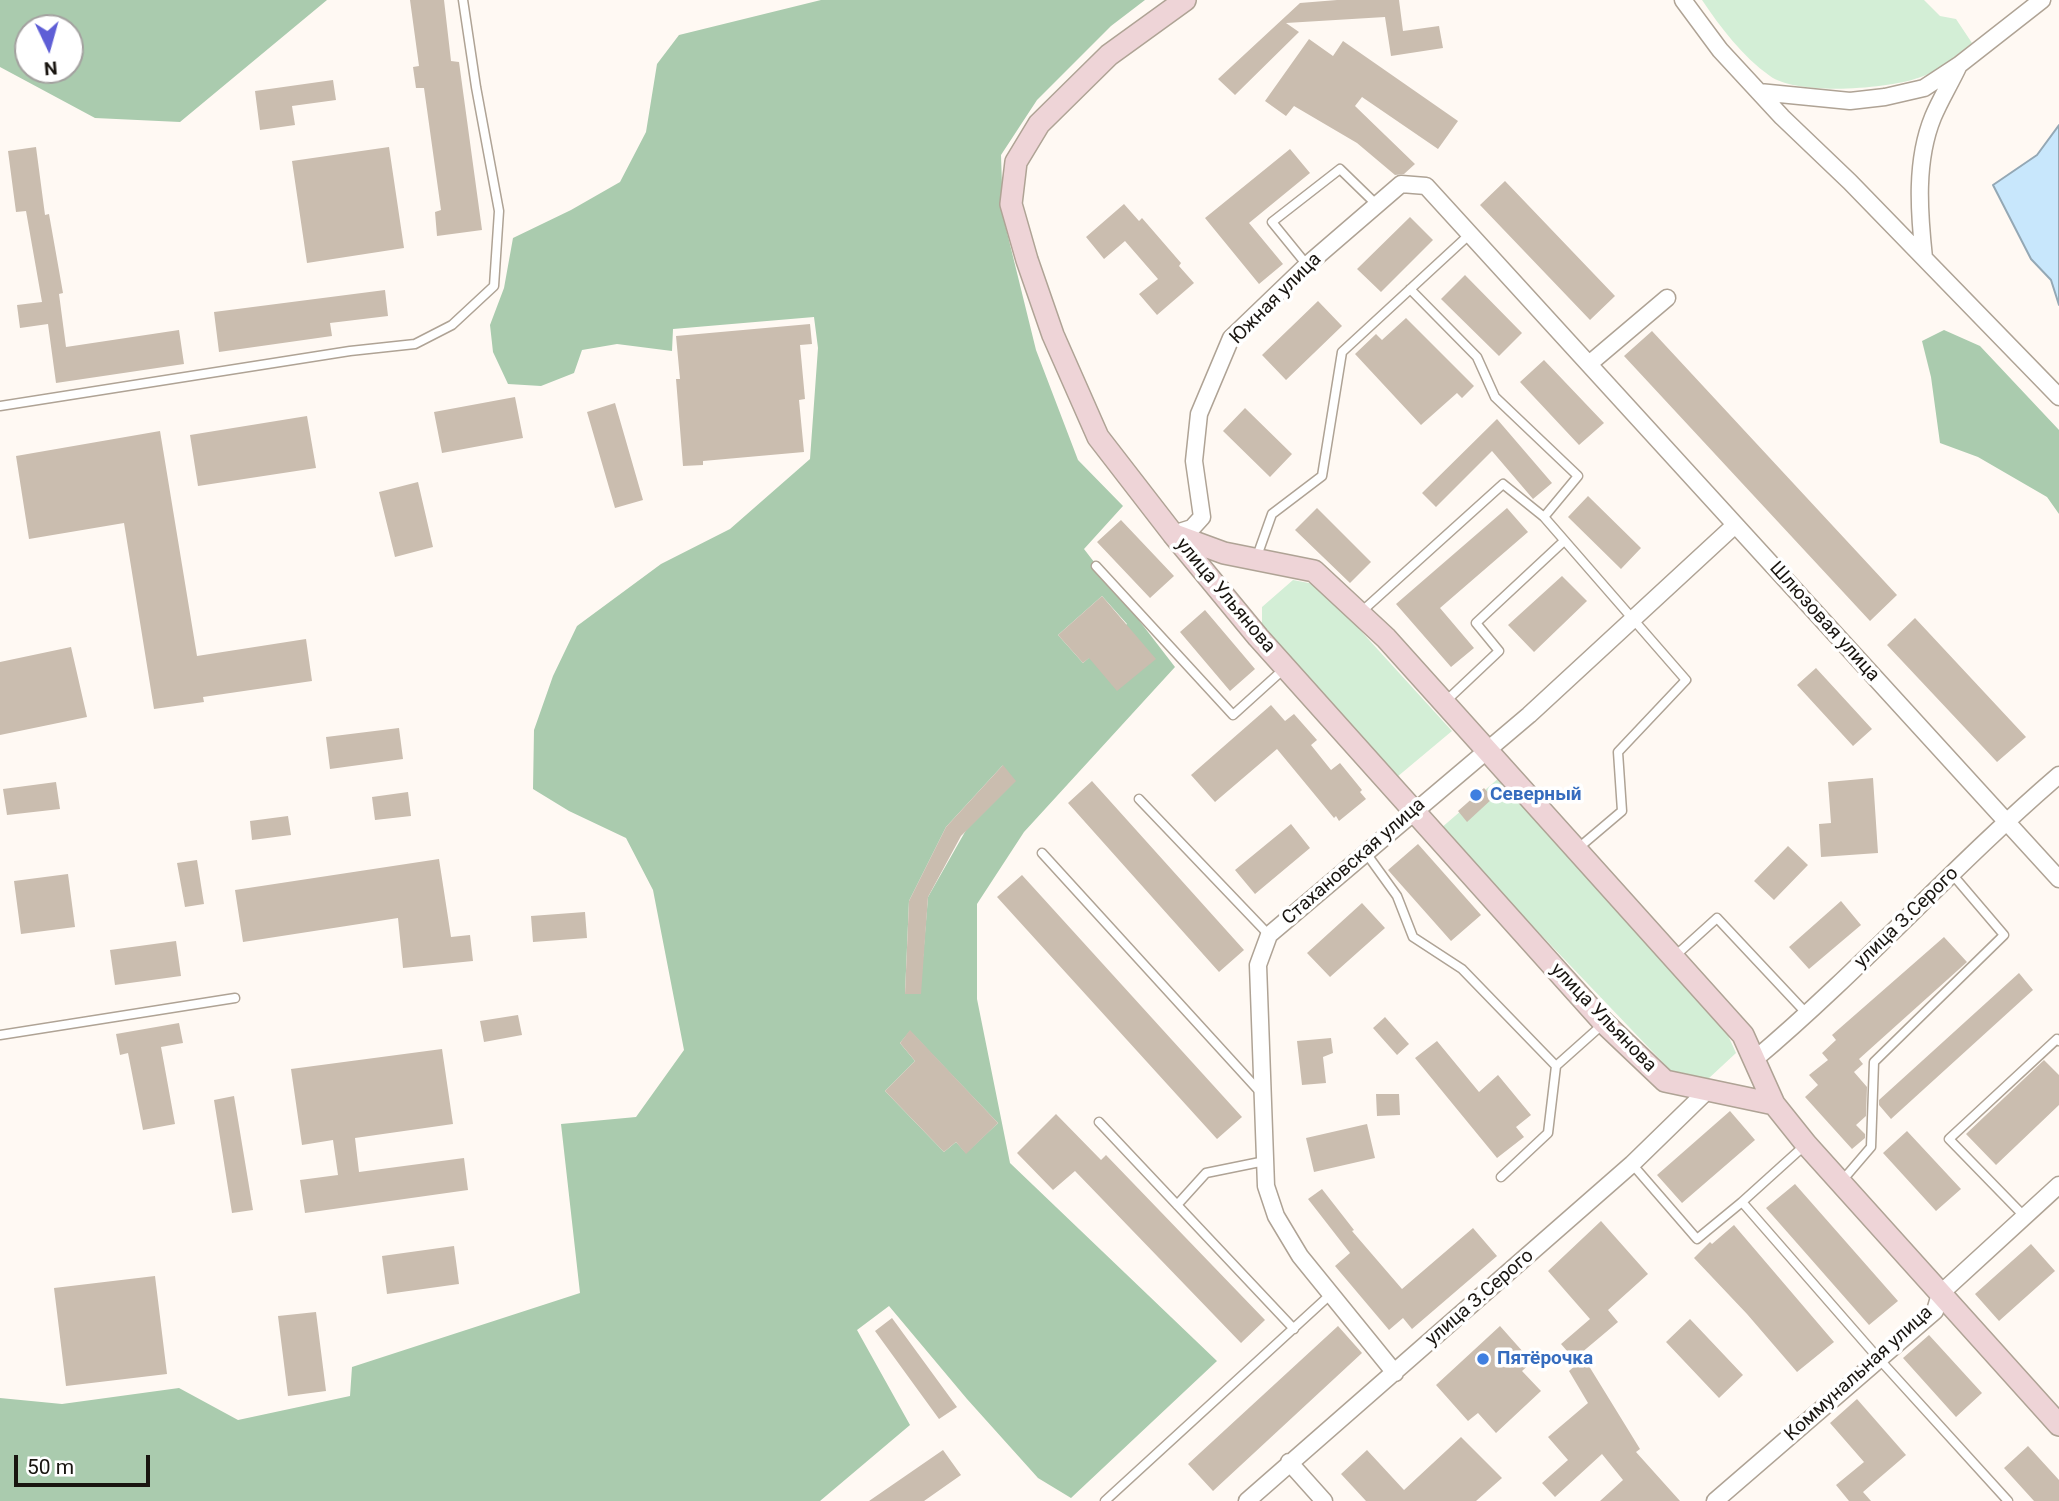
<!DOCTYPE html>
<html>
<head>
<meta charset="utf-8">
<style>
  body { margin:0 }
  #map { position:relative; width:2059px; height:1501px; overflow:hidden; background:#fff9f3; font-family:Roboto,sans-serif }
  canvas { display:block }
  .north { position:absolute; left:14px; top:14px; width:70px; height:70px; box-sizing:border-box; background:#fff; border:2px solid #a3a19f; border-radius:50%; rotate:175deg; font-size:19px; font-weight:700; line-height:28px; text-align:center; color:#191510 }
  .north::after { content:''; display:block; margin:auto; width:24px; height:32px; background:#5e5ed6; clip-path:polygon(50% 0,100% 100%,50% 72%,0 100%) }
  .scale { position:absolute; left:14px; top:1455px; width:136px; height:32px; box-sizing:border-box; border:4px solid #191510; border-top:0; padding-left:9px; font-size:21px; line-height:24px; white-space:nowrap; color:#191510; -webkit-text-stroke:5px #fff; paint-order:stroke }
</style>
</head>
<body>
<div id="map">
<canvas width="2059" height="1501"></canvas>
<div class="north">N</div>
<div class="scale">50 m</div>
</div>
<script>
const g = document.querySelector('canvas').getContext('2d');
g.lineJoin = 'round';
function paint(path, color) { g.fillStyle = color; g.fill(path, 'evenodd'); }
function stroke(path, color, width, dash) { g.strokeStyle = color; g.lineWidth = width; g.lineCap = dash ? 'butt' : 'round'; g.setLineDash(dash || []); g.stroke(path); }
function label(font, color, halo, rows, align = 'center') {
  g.font = font + ' Roboto,sans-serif'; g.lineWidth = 7; g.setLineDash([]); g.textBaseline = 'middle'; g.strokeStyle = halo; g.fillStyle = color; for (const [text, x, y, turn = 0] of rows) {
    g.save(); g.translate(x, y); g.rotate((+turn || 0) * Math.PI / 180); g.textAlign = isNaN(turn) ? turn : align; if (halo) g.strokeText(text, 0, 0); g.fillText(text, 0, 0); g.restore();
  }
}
const green = new Path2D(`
  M1702,0H1924L1940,16L1956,19L1972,43C1955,56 1939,72 1918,78C1887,89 1797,96 1770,76C1742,56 1721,28 1702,0Z
  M1293,580L1319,585L1452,731L1397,777L1262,627V607Z
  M1500,777L1726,1031L1736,1053L1708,1079L1671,1071L1440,829Z`);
const forest = new Path2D(`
  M0,0H327L180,122L95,118L0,67ZM70,28V70H28V28Z
  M821,0H1145L1111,26L1037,100L1001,155L1003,216L1036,350L1078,460L1123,506L1084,549L1175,667L1024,832L977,904V999L1010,1163L1217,1361L1071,1498L1038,1478L967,1399L889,1306L857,1330L910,1425L820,1501H0V1398L62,1404L179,1388L238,1420L350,1396L352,1367L580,1293L561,1124L636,1117L684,1050L653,890L626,838L569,811L533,789L534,730L553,676L577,626L661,564L730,529L810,459L818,348L814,317L673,329L672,351L617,344L582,350L574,373L541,386L508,384L493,352L490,325L504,288L513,238L571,210L620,182L646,132L657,64L679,35ZM1102,596L1127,624L1083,663L1058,635ZM1003,765L928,897L920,994H905L909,901L946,827ZM910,1031L998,1123L966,1153L956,1142L944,1152L885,1091L915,1061L900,1043Z
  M1944,330L1980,346L2059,430V514L2047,497L1978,457L1940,443L1931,377L1922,341Z`);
const water = new Path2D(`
  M2059,125V305L2051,280L2031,259L1993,185L2037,155Z`);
const building = new Path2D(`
  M410,0H444L451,61L459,62L482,230L437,236L435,212L441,210L424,88H416L413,67L419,66Z
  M1337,0H1399L1403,31L1439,26L1443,48L1391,56L1385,17L1286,23L1299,32L1235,95L1218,79L1300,3Z
  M1309,39L1333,56L1343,41L1458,121L1438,149L1362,97L1355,106L1415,164L1404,174L1395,175L1357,143L1294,106L1286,116L1265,101Z
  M333,80L336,100L292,106L295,125L260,130L255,91Z
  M36,147L45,215L49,214L63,293L59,294L66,347L179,330L184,364L56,383L48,324L20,328L17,305L42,302L26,211L16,212L8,151Z
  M389,147L404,248L307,263L292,161Z
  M1290,149L1310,173L1249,223L1283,264L1259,284L1205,218Z
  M1505,181L1615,296L1590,320L1480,205Z
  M1124,204L1139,221L1142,218L1181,263L1179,266L1194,283L1157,315L1139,294L1158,279L1125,241L1104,259L1086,237Z
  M1410,217L1433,240L1381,292L1357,269Z
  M1465,275L1522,333L1499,356L1441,299Z
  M385,290L388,316L330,323L332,336L219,352L214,312Z
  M1318,301L1342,326L1286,380L1262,355Z
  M1406,318L1474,386L1462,398L1457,393L1421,425L1355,354L1376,334L1382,340Z
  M810,324L812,344L800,345L805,399L799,400L804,452L703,461V465L683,466L676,379H680L676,336Z
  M1652,331L1897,595L1870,621L1624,356Z
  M1544,360L1604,423L1579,445L1520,382Z
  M515,397L523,438L442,453L434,412Z
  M615,403L643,500L615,508L587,412Z
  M1245,408L1292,454L1270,477L1223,431Z
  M307,416L316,468L198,486L190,435Z
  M1497,419L1552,483L1533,499L1492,451L1436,507L1422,493Z
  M160,431L197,656L306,639L312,681L203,697L204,702L154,709L124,523L29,539L16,456Z
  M418,482L433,547L395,557L379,492Z
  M1588,496L1641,548L1621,569L1568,517Z
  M1317,508L1371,562L1350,583L1295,530Z
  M1507,508L1528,532L1440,608L1474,648L1451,667L1396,604Z
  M1121,520L1174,576L1150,598L1097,542Z
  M1562,576L1587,601L1534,652L1508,625Z
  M1102,596L1156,659L1117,691L1089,658L1083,663L1058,635Z
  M1205,610L1255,669L1230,691L1180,632Z
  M1915,618L2026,737L1997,762L1887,645Z
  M71,647L87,717L0,735V662Z
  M1816,668L1872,729L1853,746L1797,685Z
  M1271,705L1285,721L1294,714L1317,740L1311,745L1331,770L1340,763L1362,790L1360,792L1366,799L1339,821L1336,816L1334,818L1277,749L1215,802L1191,775Z
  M399,728L403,759L330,769L326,737Z
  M1003,765L1016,781L961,836L928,897L921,994H905L909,901L946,827Z
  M1873,778L1878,853L1821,857L1819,824L1831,823L1828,782Z
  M1092,781L1244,950L1219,972L1068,803Z
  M56,782L60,809L7,815L3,789Z
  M1484,788L1493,798L1467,822L1458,811Z
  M408,792L411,816L375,820L372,797Z
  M288,816L291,835L252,840L250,821Z
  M1291,824L1310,848L1255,894L1235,870Z
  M1418,844L1481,915L1451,941L1388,870Z
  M1788,846L1808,865L1774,900L1754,881Z
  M439,859L451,937L470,935L473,961L403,968L398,918L243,942L235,890Z
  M197,860L204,904L185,907L177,863Z
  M68,874L75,927L21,934L14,881Z
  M1022,875L1242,1117L1217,1139L997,897Z
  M1841,901L1861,925L1809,969L1789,947Z
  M1362,903L1385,928L1330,977L1307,953Z
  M585,912L587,938L533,942L531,916Z
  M1944,937L1967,962L1859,1059L1863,1064L1854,1072L1867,1087L1866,1116L1856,1125L1865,1134V1138L1852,1149L1805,1097L1818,1085L1809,1075L1828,1060L1822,1053L1836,1040L1832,1035Z
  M176,941L181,976L115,985L110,950Z
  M2019,973L2033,990L1891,1119L1879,1105V1100Z
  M518,1015L522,1035L484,1042L480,1021Z
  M1385,1017L1409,1044L1397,1055L1373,1028Z
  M179,1023L183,1043L161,1047L175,1124L143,1130L128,1053L120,1055L116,1034Z
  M910,1030L998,1123L966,1154L956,1142L944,1152L885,1091L915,1061L900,1043Z
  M1331,1038L1333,1053L1323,1057L1326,1083L1302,1085L1297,1041Z
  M1437,1041L1479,1092L1498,1075L1531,1115L1516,1127L1524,1137L1497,1158L1415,1058Z
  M442,1049L453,1124L355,1138L359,1172L464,1158L468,1190L305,1213L300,1180L338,1175L333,1140L302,1145L291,1069Z
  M2044,1060L2059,1075V1105L1996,1165L1966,1134Z
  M1376,1094H1399L1400,1115L1377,1116Z
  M234,1096L253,1210L232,1213L214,1100Z
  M1730,1111L1755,1140L1682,1203L1657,1175Z
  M1056,1114L1101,1160L1106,1155L1265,1320L1241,1343L1075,1171L1053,1190L1017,1153Z
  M1367,1124L1375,1158L1314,1172L1306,1138Z
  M1907,1131L1961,1189L1936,1211L1883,1153Z
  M1795,1184L1898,1301L1869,1325L1766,1208Z
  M1322,1189L1354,1230L1352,1231L1402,1289L1473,1228L1497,1256L1412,1329L1403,1318L1389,1330L1335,1266L1350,1253L1308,1199Z
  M1601,1221L1648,1274L1608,1310L1618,1322L1574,1359L1561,1344L1590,1319L1548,1271Z
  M1734,1225L1834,1342L1797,1372L1747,1314L1694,1258L1710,1242L1712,1244Z
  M2031,1244L2055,1271L1999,1321L1975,1294Z
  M454,1246L459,1284L387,1294L382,1256Z
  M155,1276L167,1374L66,1386L54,1288Z
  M316,1312L326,1391L288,1396L278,1316Z
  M892,1318L957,1407L939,1419L875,1331Z
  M1690,1319L1743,1375L1719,1398L1666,1342Z
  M1338,1326L1362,1353L1213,1491L1188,1464Z
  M1500,1326L1532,1362L1522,1371L1541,1391L1496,1433L1478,1413L1468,1421L1436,1385Z
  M1929,1335L1982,1393L1956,1417L1903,1358Z
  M1584,1358L1640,1449L1636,1452L1680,1501H1600L1623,1480L1602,1454L1555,1497L1542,1483L1568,1460L1548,1437L1588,1403L1569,1371Z
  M1857,1399L1906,1455L1863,1492L1871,1501H1849L1836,1485L1864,1462L1830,1423Z
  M1461,1437L1502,1478L1476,1501H1366L1341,1474L1367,1450L1404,1490Z
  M2028,1446L2059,1480V1501H2034L2004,1468Z
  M943,1450L961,1475L924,1501H869Z`);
const lane = new Path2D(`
  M1307,265L1272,222L1340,169L1377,205
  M1410,289L1477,357L1495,397L1578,476L1544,517L1686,680L1618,752L1622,811L1576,850
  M0,406L350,351L415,344L452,325L494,286L499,211L476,87L463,0
  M1256,559L1272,514L1322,476L1342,352L1470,234
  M1096,566L1233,715L1285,668
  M1360,613L1503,484L1544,517
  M1446,701L1499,651L1476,623L1564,541
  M1139,799L1269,935
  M1042,853L1261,1093
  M1366,853L1397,896L1413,937L1462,969L1556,1066L1602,1025
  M1675,956L1717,918L1808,1015
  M0,1035L235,998
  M1099,1122L1294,1329
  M1804,1146L1742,1202L1879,1359L2008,1501
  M1632,1164L1697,1239L1742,1202
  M1501,1177L1548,1133L1556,1066
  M1841,1182L1871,1147L1874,1062L2004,935L1952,874
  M1177,1205L1206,1173L1265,1161
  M2024,1216L1949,1139L2057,1039L2059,1041
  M1105,1501L1331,1294`);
const street = new Path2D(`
  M1683,0L1720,50L1782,117L1850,182L2059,397
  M1759,92L1850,101L1885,97L1924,88L1959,65L2042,0
  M1924,258C1919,212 1915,161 1933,117C1940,100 1950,84 1958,67
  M1589,364L1667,298
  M1173,534L1192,528L1202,517L1194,461L1199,414L1231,338L1307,265L1401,184L1426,186L2059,879
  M1754,1060C1861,970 1953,866 2059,775
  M1395,1373L1300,1256L1276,1216L1266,1186L1258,965L1269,935L1529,715L1735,525
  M1289,1462L1324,1501
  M1247,1501L1632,1164L1708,1090
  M1715,1501L1935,1311L1940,1294L2059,1185`);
const secondary = new Path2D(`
  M1185,0L1109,55L1039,124L1016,162L1011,204L1027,260L1053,335L1098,437L1173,534L1258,637L1604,1023L1665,1081L1774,1104
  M1175,535L1224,553L1314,571L1386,638L1743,1035L1774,1104L1806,1144L2059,1425`);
const markers = [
  [1476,795,7,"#3f7fe0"],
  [1483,1359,7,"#3f7fe0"]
];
const streetNames = [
  ["Южная улица",1276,299,-45],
  ["улица Ульянова",1225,596,50],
  ["Шлюзовая улица",1824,622,48],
  ["Стахановская улица",1354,862,-41],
  ["улица З.Серого",1907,918,-44],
  ["улица Ульянова",1603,1018,46],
  ["улица З.Серого",1480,1298,-41],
  ["Коммунальная улица",1859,1374,-42]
];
const shopNames = [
  ["Северный",1490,795],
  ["Пятёрочка",1497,1359]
];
paint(green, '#d3eed6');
paint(forest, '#aacbae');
paint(water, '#c8e7fc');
stroke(water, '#94a8b5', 2);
paint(building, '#cabdaf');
stroke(lane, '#afa395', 11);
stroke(street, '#afa395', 19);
stroke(secondary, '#afa395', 24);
stroke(lane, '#fff', 8);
stroke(street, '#fff', 16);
stroke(secondary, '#eed4d7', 21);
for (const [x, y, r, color] of markers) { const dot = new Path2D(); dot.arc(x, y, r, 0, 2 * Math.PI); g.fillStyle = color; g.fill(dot); stroke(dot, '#fff', 2.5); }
label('19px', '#191510', '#fff', streetNames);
label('bold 19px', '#366cbe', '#fff', shopNames, 'left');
</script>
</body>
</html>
